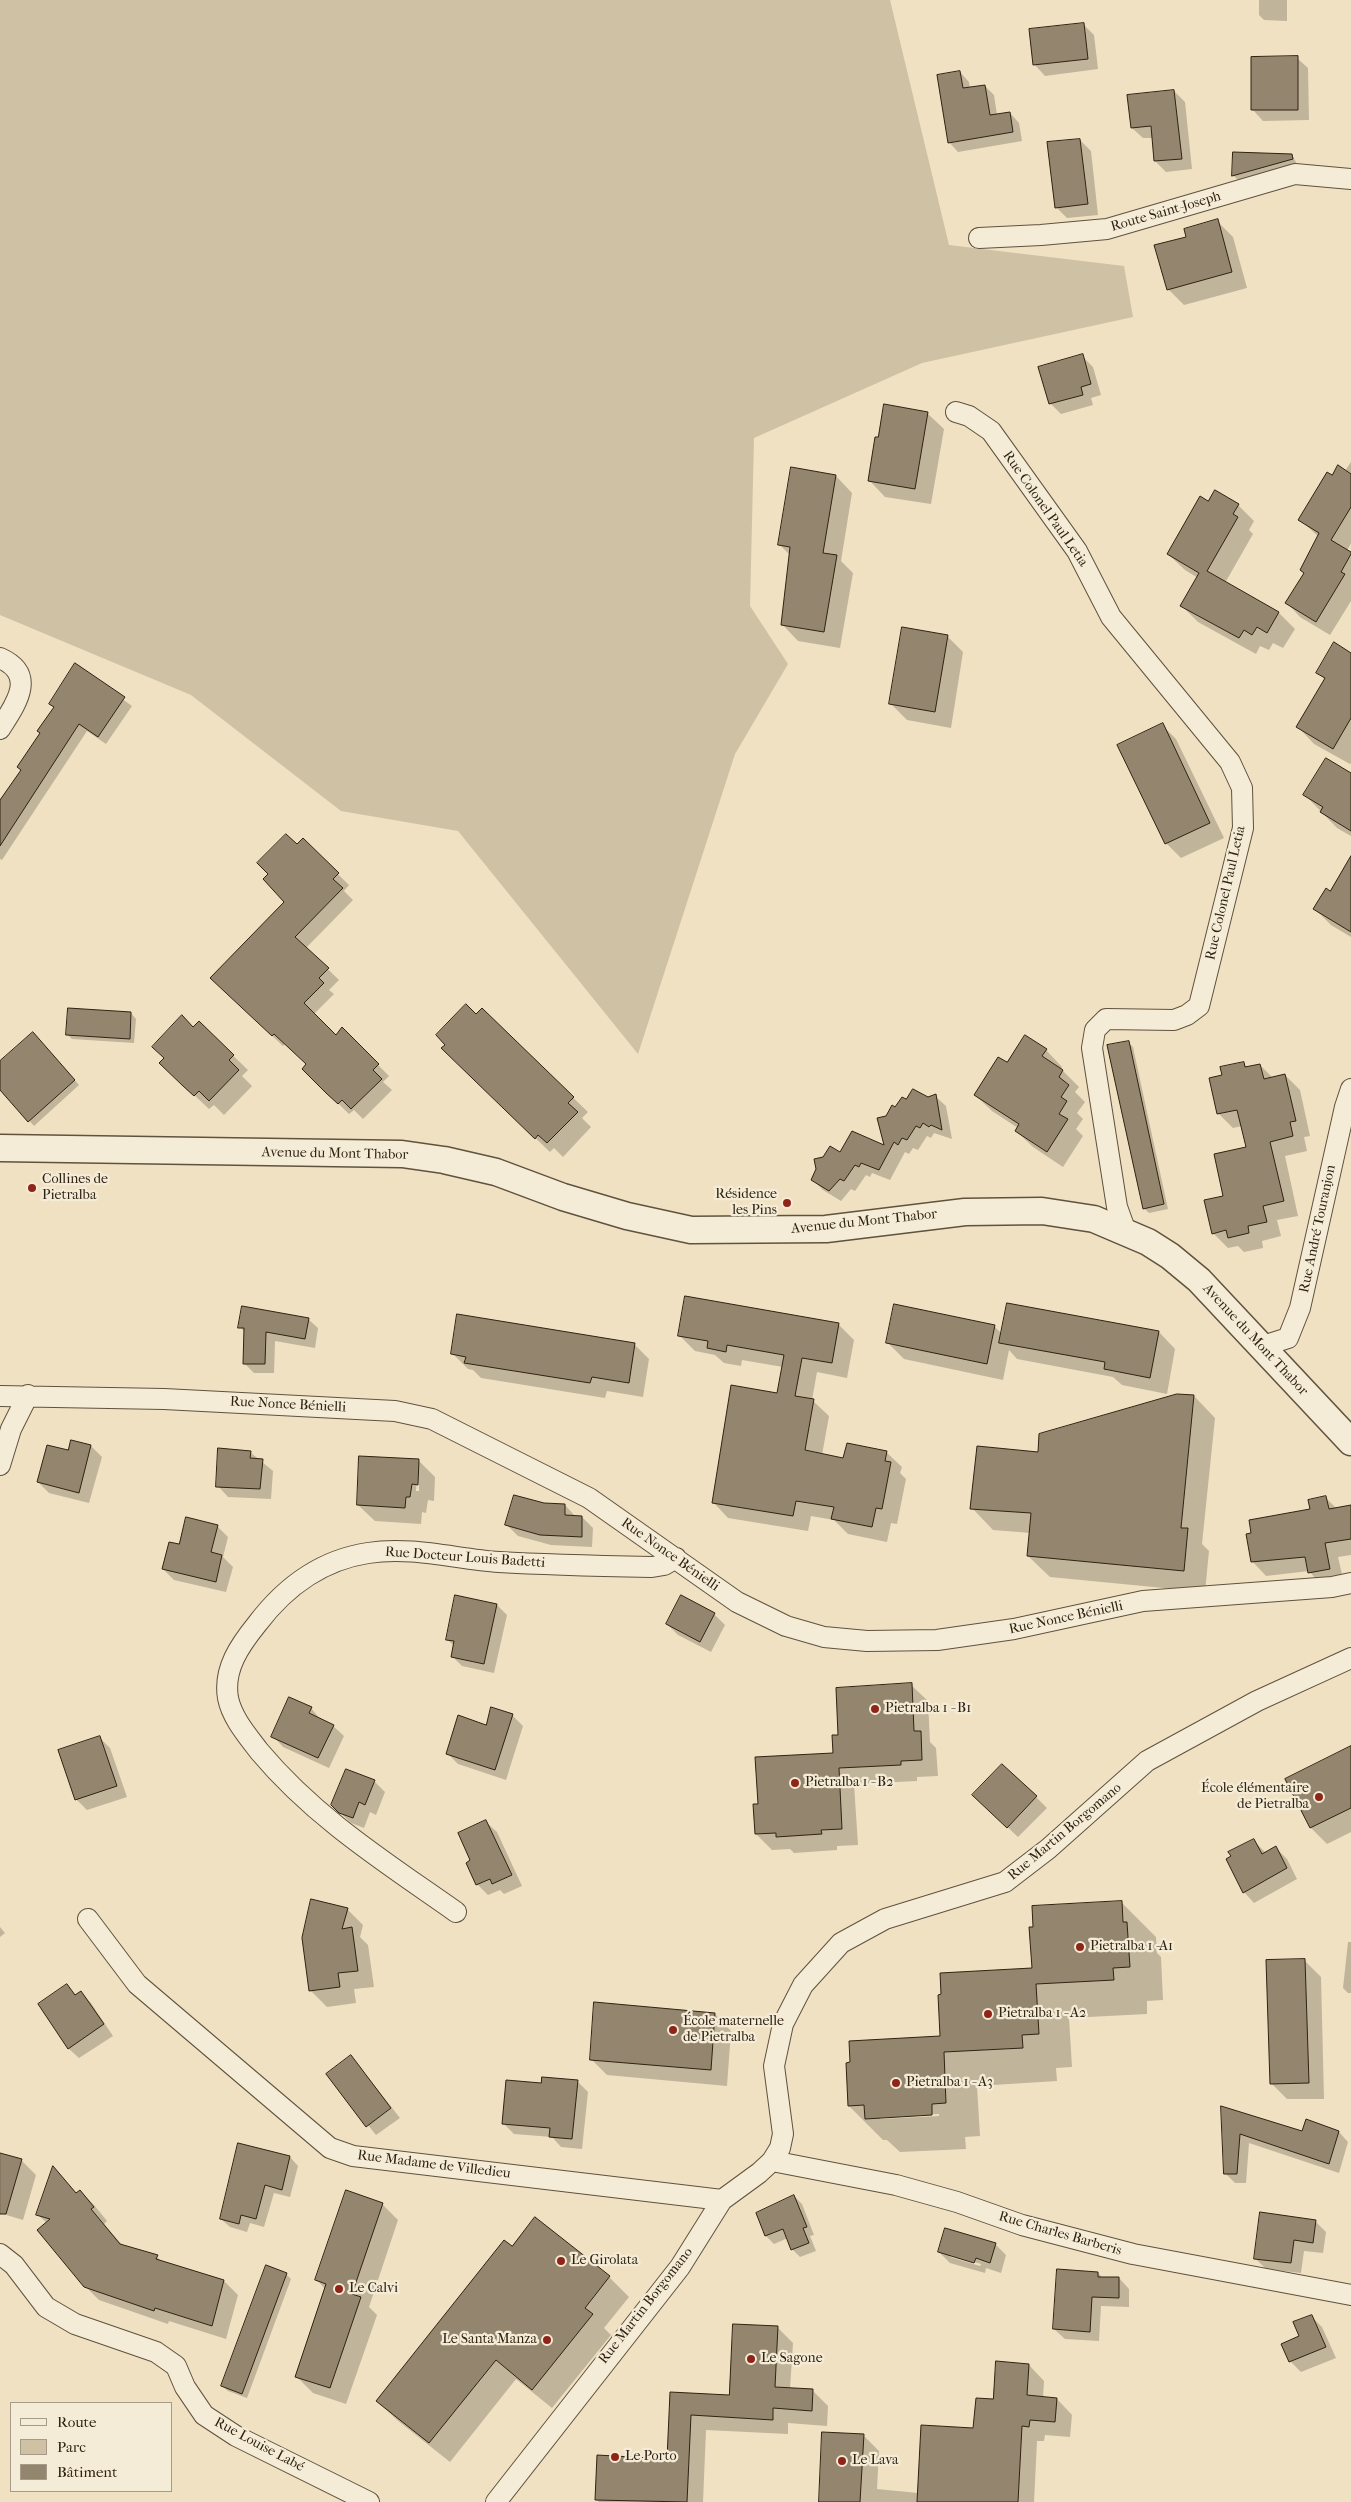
<!DOCTYPE html>
<html>
<head>
<meta charset="utf-8">
<style>
  body { margin:0 }
  #map { position:relative; width:1351px; height:2502px; overflow:hidden; background:#f0e1c2; font-family:"IM FELL French Canon",serif }
  canvas { display:block }
  .legend { position:absolute; left:10px; top:2402px; width:162px; height:90px; box-sizing:border-box; background:#f5ecd7; border:1px solid #a69b88; margin:0; padding:6px 9px; list-style:none; font-size:15px; color:#2f2212 }
  .legend li { display:flex; align-items:center; gap:10px; height:25px }
  .legend b { width:25px; border:1px solid #a69b88 }
</style>
</head>
<body>
<div id="map">
<canvas width="1351" height="2502"></canvas>
<ul class="legend">
<li><b style="height:6px;background:#f5ecd7"></b>Route</li>
<li><b style="height:14px;background:#cfc1a4"></b>Parc</li>
<li><b style="height:14px;background:#93856e"></b>Bâtiment</li>
</ul>
</div>
<script>
const g = document.querySelector('canvas').getContext('2d');
g.lineJoin = 'round';
function paint(path, color) { g.fillStyle = color; g.fill(path, 'evenodd'); }
function stroke(path, color, width, dash) { g.strokeStyle = color; g.lineWidth = width; g.lineCap = dash ? 'butt' : 'round'; g.setLineDash(dash || []); g.stroke(path); }
function label(font, color, halo, rows, align = 'center') {
  g.font = font + ' "IM FELL French Canon",serif'; g.lineWidth = 4.5; g.setLineDash([]); g.textBaseline = 'middle'; g.strokeStyle = halo; g.fillStyle = color; for (const [text, x, y, turn = 0] of rows) {
    g.save(); g.translate(x, y); g.rotate((+turn || 0) * Math.PI / 180); g.textAlign = isNaN(turn) ? turn : align; if (halo) g.strokeText(text, 0, 0); g.fillText(text, 0, 0); g.restore();
  }
}
const green = new Path2D(`
  M0,0H890L949,245L1124,266L1133,317L922,363L754,438L750,606L788,664L735,754L638,1054L458,831L341,811L191,695L0,615Z`);
const shadow = new Path2D(`
  M1259,0H1287V21L1264,20L1259,15Z
  M1083,24L1094,35L1098,69L1045,76L1035,65Z
  M1297,58L1308,68L1309,120L1263,121L1253,110Z
  M960,72L969,82L970,88L985,86L994,95L997,115L1010,113L1019,123L1022,141L958,152L949,142Z
  M1174,91L1185,102L1192,169L1166,172L1155,161L1153,138H1143L1132,128Z
  M1080,140L1091,151L1098,215L1067,218L1056,207Z
  M1292,155L1297,164L1238,180L1233,175Z
  M1217,221L1233,237L1247,288L1184,305L1168,289L1188,238Z
  M1082,356L1093,367L1101,395L1091,398L1093,405L1061,414L1050,403Z
  M927,413L944,429L931,504L885,497L869,480Z
  M1351,462V543L1347,551L1351,553V601L1330,635L1300,617L1287,603L1305,573L1319,537L1300,520L1332,477L1345,471Z
  M792,469L836,476L852,493L841,561L853,573L840,648L798,641L782,624L791,556L780,545Z
  M1209,503L1238,505L1254,521L1249,530L1253,534L1225,583L1279,613L1295,629L1283,648L1273,643L1269,650L1260,646L1256,654L1198,622L1182,606L1198,578L1185,570L1168,554Z
  M947,636L963,652L951,728L907,720L891,704Z
  M1351,654V763L1350,764L1314,744L1298,727L1325,680L1318,672Z
  M75,665L132,706L106,744L87,731L2,860L0,859V802L22,770L55,708L51,704Z
  M1162,725L1176,739L1224,838L1181,858L1167,844L1119,746Z
  M1351,774V836L1337,828L1305,795Z
  M303,840L349,885L344,891L353,900L306,948L339,980L329,990L334,994L314,1014L336,1037L342,1029L389,1076L383,1082L392,1090L363,1119L354,1110L349,1114L303,1069L308,1064L286,1043L283,1046L222,989L285,902L297,846Z
  M1351,859V937L1331,925L1315,909L1330,892Z
  M131,1013L136,1019L134,1043L72,1039L67,1034Z
  M476,1016L517,1044L588,1112L582,1118L591,1127L563,1157L554,1148L550,1152L457,1063L447,1045Z
  M199,1023L248,1070L242,1076L252,1086L224,1115L214,1105L209,1109L175,1077L193,1029Z
  M1025,1037L1046,1050L1062,1067L1061,1069L1079,1087L1075,1092L1085,1102L1077,1113L1083,1119L1076,1129L1083,1136L1063,1167L1033,1147L1016,1131L1018,1128L992,1111L975,1095L1008,1064Z
  M38,1039L79,1085L34,1126L0,1088V1063Z
  M1128,1042L1133,1047L1168,1209L1149,1213L1144,1208Z
  M1244,1064L1248,1068L1260,1065L1273,1078L1285,1075L1300,1090L1310,1136L1304,1137L1307,1151L1285,1156L1298,1216L1277,1220L1281,1236L1262,1241L1263,1248L1244,1252L1238,1246L1228,1248L1213,1233L1225,1197L1247,1148L1242,1126L1233,1128L1218,1113L1223,1076Z
  M935,1096L946,1106L952,1139L934,1133L931,1138L927,1136L918,1150L913,1148L909,1154L905,1152L890,1180L872,1173L870,1177L866,1175L855,1191L851,1189L841,1201L823,1190L812,1179L840,1154L886,1148L887,1117L907,1101Z
  M308,1319L318,1328L315,1348L275,1341L274,1373H254L244,1363L245,1332L240,1327Z
  M838,1324L854,1340L847,1378L817,1372L812,1400L829,1416L822,1455L844,1459L886,1452L902,1467L900,1473L906,1479L897,1524L891,1523L887,1542L848,1534L834,1520L811,1516L808,1531L728,1518L713,1502L778,1394L783,1367L742,1360L741,1366L724,1363L715,1355L695,1351L680,1336Z
  M994,1326L1002,1334L1159,1332L1175,1349L1167,1394L1122,1385L1113,1377L1017,1359L1009,1350L1003,1380L904,1359L887,1342Z
  M634,1344L649,1359L643,1397L607,1391L605,1398L481,1378L473,1370L468,1369L453,1354Z
  M1194,1396L1215,1418L1202,1544L1209,1551L1205,1592L1050,1577L1028,1556L1031,1533L993,1530L972,1508L1039,1454Z
  M72,1441L91,1446L102,1457L89,1503L49,1493L38,1482L69,1452Z
  M250,1452L273,1471L271,1499L228,1497L218,1486Z
  M418,1460L435,1477L434,1501L428,1500L426,1513L422,1512L421,1524L375,1521L358,1505ZM417,1474H419V1491H416Z
  M1326,1498L1337,1509L1351,1506V1555L1338,1557L1344,1583L1323,1587L1309,1571L1266,1576L1252,1561Z
  M544,1504L565,1505L575,1516L582,1517L593,1528L592,1547L551,1545L518,1536L507,1525Z
  M217,1526L228,1537L223,1557L233,1567L226,1592L174,1580L163,1569L180,1546Z
  M497,1605L507,1615L494,1673L462,1666L452,1656L454,1646L447,1639Z
  M714,1614L725,1625L711,1652L678,1635L667,1624Z
  M911,1685L928,1701L930,1742L936,1748L938,1776L917,1777V1781L854,1784L858,1845L837,1846V1850L794,1853L790,1849L772,1850L756,1834L759,1805L834,1754L840,1736Z
  M311,1708L321,1720L333,1726L344,1736L329,1768L283,1747L273,1736Z
  M512,1715L523,1726L506,1780L458,1764L447,1753L487,1726Z
  M99,1737L110,1748L127,1797L87,1810L76,1799Z
  M1351,1748V1832L1327,1844L1311,1828Z
  M347,1770L375,1782L385,1792L376,1815L370,1812L364,1828L351,1823L332,1805Z
  M1036,1797L1047,1808L1018,1837L985,1806Z
  M486,1822L497,1832L522,1886L504,1894L500,1890L488,1895L477,1884L472,1861Z
  M1254,1841L1266,1853L1276,1848L1287,1859L1297,1879L1254,1903L1244,1892Z
  M1122,1903L1156,1937L1157,1953L1161,1957L1163,2000L1147,2001V2014L1069,2018L1072,2067L1056,2068L1057,2081L977,2086L980,2136L965,2137L966,2149L900,2152L887,2140H883L849,2106ZM939,2114V2116L880,2119V2117Z
  M347,1909L363,1925L360,1937L368,1945L374,1987L354,1989L356,2003L327,2007L310,1990Z
  M0,1927L5,1933L0,1937Z
  M1348,1942H1351V1993H1348L1343,1988Z
  M1305,1961L1321,1977L1324,2099H1287L1271,2083Z
  M67,1986L76,1995L81,1992L91,2003L113,2036L79,2058L68,2048Z
  M595,2004L715,2014L731,2031L727,2086L607,2075L591,2059Z
  M351,2056L400,2118L376,2135L327,2074Z
  M577,2081L588,2092L582,2149L561,2147L552,2137L514,2134L503,2123L542,2084Z
  M1222,2108L1303,2133L1339,2132L1348,2142L1339,2173L1249,2143L1246,2183H1235L1225,2173Z
  M0,2154L21,2160L36,2175L23,2220L0,2213Z
  M290,2157L298,2166L290,2197L274,2193L264,2227L250,2223L247,2232L230,2227L221,2219Z
  M54,2169L77,2194L80,2191L94,2205L107,2221L104,2224L123,2246L157,2257L163,2263L224,2281L238,2295L226,2339L169,2321L168,2324L99,2300L85,2286L47,2223L38,2215Z
  M794,2196L802,2204L814,2235L810,2236L816,2251L800,2257L792,2249L788,2238L774,2244L766,2236L757,2214Z
  M382,2204L398,2220L369,2307L377,2315L346,2404L313,2393L296,2376L326,2290L317,2280Z
  M1315,2221L1326,2232L1323,2253L1304,2251L1301,2273L1266,2269L1255,2258Z
  M995,2244L1006,2255L1001,2273L986,2268L985,2273L950,2263L939,2252ZM950,2255L981,2264L980,2266L950,2257Z
  M512,2247L609,2277L629,2297L604,2328L611,2335L552,2408L516,2379L450,2462L397,2420L377,2401Z
  M1098,2273L1104,2279L1119,2278L1129,2289V2307L1101,2306L1099,2341L1065,2339L1054,2329Z
  M286,2274L291,2279L247,2398L228,2391L222,2386Z
  M1311,2316L1322,2327L1336,2358L1301,2372L1291,2362L1283,2344L1300,2337Z
  M777,2327L793,2343L790,2389L812,2390L828,2406L827,2426L788,2423V2434L706,2430L703,2502H599L596,2499L668,2460L671,2393L730,2396Z
  M1029,2365L1044,2381L1043,2398L1057,2399L1072,2415L1070,2437L1045,2435L1044,2441H1037L1034,2502H820L864,2436L879,2451L877,2489L918,2493L974,2429L994,2400Z`);
const building = new Path2D(`
  M1084,23L1088,59L1033,65L1029,29Z
  M1298,56V110H1251V57Z
  M960,71L963,88L985,85L990,115L1010,112L1013,132L948,143L937,75Z
  M1174,90L1182,159L1154,161L1151,126L1131,128L1127,95Z
  M1080,139L1088,204L1055,208L1047,142Z
  M1233,152L1292,154L1293,159L1232,176Z
  M1218,219L1232,272L1167,290L1154,245L1186,237L1184,229Z
  M1083,354L1091,384L1081,387L1083,395L1049,404L1038,367Z
  M884,404L928,412L915,489L868,481L875,437H878Z
  M1338,465L1351,474V507L1331,540L1351,552V554L1341,572L1345,574L1316,622L1285,603L1304,573L1300,570L1319,533L1298,520L1327,472L1332,475Z
  M791,467L836,475L823,553L837,555L824,632L781,625L790,547L778,545Z
  M1215,490L1239,504L1233,514L1238,517L1207,571L1279,612L1267,633L1257,627L1252,635L1244,630L1239,638L1180,606L1199,573L1167,554L1200,496L1208,501Z
  M902,627L948,635L935,712L889,704Z
  M1334,642L1351,653V718L1333,749L1296,727L1325,678L1316,673Z
  M75,663L125,697L98,737L79,724L0,846V800L21,770L17,767L40,733L37,731L54,707L49,704Z
  M1163,723L1210,823L1165,844L1117,745Z
  M1326,758L1351,773V831L1320,812L1323,807L1303,795Z
  M286,834L297,844L303,838L339,873L333,879L343,888L295,937L329,968L319,978L324,983L304,1003L336,1035L342,1027L379,1064L373,1070L382,1079L351,1109L342,1100L338,1104L326,1093L302,1069L306,1064L274,1034L272,1036L210,978L284,902L263,879L268,874L257,863Z
  M1351,856V932L1313,909L1326,888L1330,891Z
  M466,1004L476,1014L482,1008L574,1097L568,1103L578,1112L547,1143L538,1135L535,1139L441,1048L445,1045L436,1035Z
  M68,1008L131,1012L130,1039L66,1035Z
  M182,1015L193,1027L199,1021L234,1055L229,1060L239,1070L209,1101L199,1091L194,1096L183,1086L159,1063L164,1058L152,1047Z
  M33,1032L75,1080L28,1122L0,1090V1061Z
  M1025,1035L1047,1049L1042,1056L1063,1070L1059,1077L1069,1085L1061,1097L1067,1101L1059,1114L1068,1119L1047,1152L1015,1131L1019,1124L974,1095L998,1057L1007,1062Z
  M1129,1041L1164,1204L1143,1209L1107,1045Z
  M1244,1062L1245,1067L1260,1064L1264,1079L1285,1074L1296,1121L1290,1122L1293,1136L1270,1142L1284,1201L1263,1206L1267,1222L1248,1226L1249,1233L1228,1238L1226,1230L1212,1234L1204,1200L1223,1196L1214,1154L1246,1147L1237,1110L1217,1114L1209,1078L1222,1075L1220,1067Z
  M913,1089L928,1097L936,1094L942,1130L931,1125L929,1127L923,1123L920,1128L916,1126L907,1140L902,1138L898,1145L894,1142L879,1170L861,1163L859,1167L855,1165L844,1181L840,1179L829,1191L811,1180L816,1169L814,1159L823,1157L830,1146L840,1152L852,1131L884,1145L877,1118L886,1116L892,1105L895,1107L902,1097L906,1099Z
  M685,1296L839,1323L832,1363L802,1358L795,1396L814,1399L805,1450L843,1458L847,1443L887,1451L885,1461L891,1462L882,1509L876,1508L872,1527L831,1519L834,1507L796,1501L793,1516L712,1503L731,1385L777,1393L784,1355L727,1345L726,1352L707,1348L708,1341L678,1336Z
  M1007,1303L1159,1331L1150,1378L1104,1369L1105,1362L999,1343Z
  M894,1304L995,1325L987,1364L886,1343Z
  M242,1306L309,1318L305,1339L266,1332L265,1364H243L244,1328H238Z
  M457,1314L635,1343L629,1383L592,1377L590,1383L464,1363L466,1357L451,1354Z
  M1177,1394L1194,1395L1181,1528H1188L1184,1571L1027,1556L1031,1513L970,1509L977,1446L1038,1452L1039,1434Z
  M71,1440L91,1445L79,1493L37,1482L47,1445L68,1450Z
  M218,1448L251,1451L250,1458L263,1459L260,1489L216,1487Z
  M359,1456L419,1459L418,1485L412,1484L410,1497H406L405,1508L357,1505Z
  M514,1495L544,1503L565,1504V1515L582,1516V1537L540,1535L505,1525Z
  M1326,1496L1329,1509L1351,1505V1539L1325,1543L1330,1569L1308,1573L1305,1557L1251,1562L1246,1534L1251,1533L1249,1520L1310,1509L1308,1500Z
  M186,1517L218,1525L211,1552L222,1555L216,1582L162,1569L169,1542L179,1544Z
  M455,1595L497,1604L484,1664L451,1657L454,1641L446,1640Z
  M681,1595L715,1613L700,1642L666,1624Z
  M912,1683L914,1731H921L922,1760L901,1761V1765L839,1768L842,1829L821,1830L822,1834L776,1837V1833L755,1834L753,1804H758L755,1757L833,1753L832,1735H838L836,1688Z
  M289,1697L312,1707L309,1713L334,1725L318,1758L271,1737Z
  M491,1707L513,1714L495,1770L446,1754L458,1715L486,1725Z
  M100,1736L117,1786L75,1800L58,1750Z
  M1351,1746V1808L1310,1828L1285,1779Z
  M1002,1764L1037,1796L1007,1828L972,1795Z
  M346,1769L375,1780L365,1805L359,1802L353,1818L339,1813L331,1805Z
  M486,1820L512,1875L492,1884L490,1879L476,1885L466,1863L470,1860L458,1833Z
  M1254,1839L1262,1854L1276,1846L1287,1868L1243,1893L1226,1859L1231,1856L1228,1852Z
  M311,1899L348,1908L342,1929L352,1927L358,1971L338,1973L340,1987L309,1991L302,1938Z
  M1122,1901L1123,1922H1127L1130,1967L1113,1968L1114,1980L1036,1984L1039,2034L1022,2035L1023,2048L944,2052L946,2103L932,2104V2115L865,2119L864,2105L848,2106L846,2063L850,2062L849,2041L940,2036L938,1995L941,1994L940,1973L1032,1968L1029,1927H1033L1032,1906Z
  M1305,1959L1309,2083L1270,2084L1266,1960Z
  M67,1984L75,1995L81,1991L104,2024L68,2049L38,2004Z
  M594,2002L715,2013L711,2070L590,2060Z
  M351,2055L391,2108L366,2127L326,2074Z
  M542,2077L578,2080L572,2139L549,2137L550,2128L502,2124L506,2080L541,2083Z
  M1221,2106L1302,2131L1306,2119L1339,2131L1329,2164L1240,2134L1237,2174H1224Z
  M238,2143L290,2156L282,2190L265,2185L256,2219L241,2215L239,2224L220,2219Z
  M0,2153L22,2159L6,2214H0Z
  M53,2166L76,2193L80,2190L94,2207L91,2209L120,2244L158,2255L156,2259L224,2280L212,2326L155,2308L154,2311L84,2287L37,2230L50,2219L36,2215Z
  M346,2190L383,2203L352,2294L361,2297L330,2388L295,2377L326,2284L315,2280Z
  M794,2195L807,2227L803,2228L809,2243L791,2250L783,2229L765,2236L756,2213Z
  M1260,2212L1316,2220L1313,2243L1294,2240L1291,2263L1254,2259Z
  M535,2217L610,2276L585,2308L593,2314L532,2390L496,2360L429,2443L376,2401L504,2240L512,2246Z
  M945,2228L996,2243L990,2263L976,2258L974,2263L938,2252Z
  M266,2265L287,2273L242,2394L221,2386Z
  M1057,2269L1098,2272V2277H1119V2298L1092,2297L1090,2332L1053,2329Z
  M1312,2315L1326,2347L1289,2362L1281,2344L1299,2336L1293,2322Z
  M733,2324L778,2326L775,2387L813,2389L812,2411L773,2408V2420L691,2415L687,2502L595,2500L597,2455L667,2459L670,2392L729,2395Z
  M996,2361L1029,2364L1027,2395L1057,2398L1055,2422L1030,2420L1029,2427L1022,2426L1018,2502H917L921,2425L973,2428L976,2398L993,2399Z
  M822,2432L864,2434L860,2502H819Z`);
const minor = new Path2D(`
  M979,238L1041,235L1107,229L1295,174L1351,179
  M956,412L969,416L991,431L1077,551L1111,617L1230,762L1242,788L1243,828L1199,1006L1187,1015L1174,1020L1106,1019L1095,1030L1092,1048L1117,1207L1126,1232
  M0,658C38,675 15,705 0,729
  M1260,1347L1288,1338L1300,1308L1345,1107L1351,1089
  M0,1396L164,1399L395,1411L432,1419L589,1498L737,1602L786,1626L824,1637L867,1641L937,1640L1014,1629L1143,1601L1332,1587L1351,1583
  M0,1465L11,1429L28,1395
  M456,1912C385,1862 315,1818 259,1751C247,1735 232,1718 228,1698C223,1669 240,1645 257,1624C285,1587 322,1560 368,1553C411,1546 456,1559 499,1562C550,1565 601,1566 652,1567L664,1565L676,1558
  M88,1919L137,1984L330,2148L353,2156L722,2200
  M772,2161L896,2185L957,2202L1022,2225L1133,2254L1351,2295
  M0,2254L14,2265L46,2307L75,2324L156,2352L176,2366L185,2387L204,2415L236,2436L369,2502
  M496,2502L680,2267L722,2200L759,2173L772,2161L780,2148L783,2134L774,2066L783,2024L803,1985L841,1943L885,1919L1005,1882L1048,1849L1147,1761L1257,1701L1351,1658`);
const tertiary = new Path2D(`
  M0,1148L402,1154L444,1160L496,1172L563,1197L627,1216L691,1230L826,1229L965,1212L1042,1211L1094,1219L1148,1242L1170,1256L1199,1280L1351,1442`);
const markers = [
  [32,1188,5,"#8f2418"],
  [787,1203,5,"#8f2418"],
  [875,1709,5,"#8f2418"],
  [795,1783,5,"#8f2418"],
  [1319,1797,5,"#8f2418"],
  [1080,1947,5,"#8f2418"],
  [988,2014,5,"#8f2418"],
  [673,2030,5,"#8f2418"],
  [896,2083,5,"#8f2418"],
  [561,2261,5,"#8f2418"],
  [339,2289,5,"#8f2418"],
  [547,2340,5,"#8f2418"],
  [751,2359,5,"#8f2418"],
  [615,2457,5,"#8f2418"],
  [842,2461,5,"#8f2418"]
];
const streetNames = [
  ["Route Saint-Joseph",1166,212,-16],
  ["Rue Colonel Paul Letia",1045,509,55],
  ["Rue Colonel Paul Letia",1226,893,-77],
  ["Avenue du Mont Thabor",335,1154,1],
  ["Avenue du Mont Thabor",864,1222,-6],
  ["Rue André Touranjon",1318,1229,-78],
  ["Avenue du Mont Thabor",1255,1340,47],
  ["Rue Nonce Bénielli",288,1405,3],
  ["Rue Nonce Bénielli",670,1555,35],
  ["Rue Docteur Louis Badetti",465,1558,4],
  ["Rue Nonce Bénielli",1066,1618,-12],
  ["Rue Martin Borgomano",1065,1832,-40],
  ["Rue Madame de Villedieu",434,2165,7],
  ["Rue Charles Barberis",1060,2234,16],
  ["Rue Martin Borgomano",646,2306,-52],
  ["Rue Louise Labé",259,2445,28]
];
const poiNames = [
  ["Collines de",42,1180],
  ["Pietralba",42,1196],
  ["Résidence",777,1195,"right"],
  ["les Pins",777,1211,"right"],
  ["Pietralba 1 - B1",885,1709],
  ["Pietralba 1 - B2",805,1783],
  ["École élémentaire",1309,1789,"right"],
  ["de Pietralba",1309,1805,"right"],
  ["Pietralba 1 -A1",1090,1947],
  ["Pietralba 1 - A2",998,2014],
  ["École maternelle",683,2022],
  ["de Pietralba",683,2038],
  ["Pietralba 1 - A3",906,2083],
  ["Le Girolata",571,2261],
  ["Le Calvi",349,2289],
  ["Le Santa Manza",537,2340,"right"],
  ["Le Sagone",761,2359],
  ["Le Porto",625,2457],
  ["Le Lava",852,2461]
];
paint(green, '#cfc1a4');
paint(shadow, '#0003');
paint(building, '#93856e');
stroke(building, '#2f2212', 1);
stroke(minor, '#5f523e', 22);
stroke(tertiary, '#5f523e', 29);
stroke(minor, '#f5ecd7', 20);
stroke(tertiary, '#f5ecd7', 26);
for (const [x, y, r, color] of markers) { const dot = new Path2D(); dot.arc(x, y, r, 0, 2 * Math.PI); g.fillStyle = color; g.fill(dot); stroke(dot, '#f5ecd7', 2); }
label('14px', '#2f2212', '#f5ecd7', streetNames);
label('14px', '#2f2212', '#f5ecd7', poiNames, 'left');
</script>
</body>
</html>
